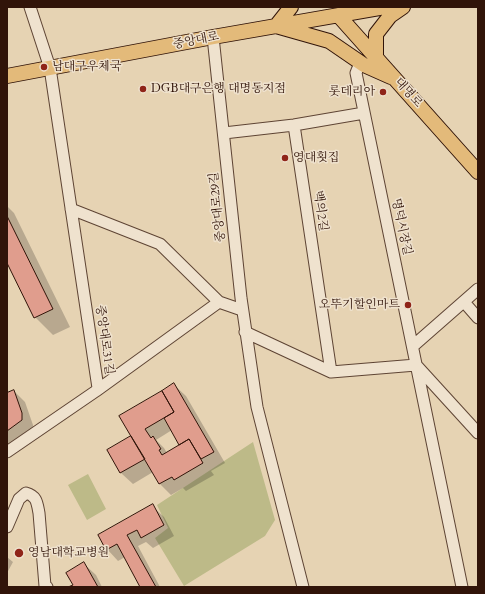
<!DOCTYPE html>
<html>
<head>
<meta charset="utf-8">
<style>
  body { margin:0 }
  #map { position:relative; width:485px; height:594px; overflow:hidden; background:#e6d3b3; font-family:Cardo,serif }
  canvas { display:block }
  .frame { position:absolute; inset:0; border:8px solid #311409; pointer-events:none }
</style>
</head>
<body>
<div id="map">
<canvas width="485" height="594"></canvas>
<div class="frame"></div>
</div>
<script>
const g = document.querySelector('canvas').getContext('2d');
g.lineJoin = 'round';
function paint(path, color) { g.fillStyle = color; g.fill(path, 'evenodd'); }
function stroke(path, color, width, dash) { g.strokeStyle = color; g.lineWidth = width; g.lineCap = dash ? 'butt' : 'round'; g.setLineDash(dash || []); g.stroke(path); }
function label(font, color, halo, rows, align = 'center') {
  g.font = font + ' Cardo,"Noto Serif KR",serif'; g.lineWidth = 3; g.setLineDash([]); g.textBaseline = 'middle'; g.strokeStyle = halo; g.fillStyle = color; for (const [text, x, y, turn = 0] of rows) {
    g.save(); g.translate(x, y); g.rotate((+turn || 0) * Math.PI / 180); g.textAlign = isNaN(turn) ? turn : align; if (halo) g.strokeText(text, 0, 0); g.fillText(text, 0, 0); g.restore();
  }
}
const green = new Path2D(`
  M253,442L275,520L265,536L184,586L155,538L168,528L157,505Z
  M88,474L106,509L87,520L68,485Z`);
const shadow = new Path2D(`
  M7,206L14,213L70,327L53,335L35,317L7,261Z
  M174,385L186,396L225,463L211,471L214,475L186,491L183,488L171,495L160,484L153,472L133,484L121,473L109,450L133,437ZM172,430L181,445L167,453L164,448L156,440Z
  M14,391L25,402L33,425V431L7,450V394Z
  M152,506L164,517L174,536L153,548L146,542L138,546L160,587H141L125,557L118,561L107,549L99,535Z
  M7,557L13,562L7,573Z
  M84,564L96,575L102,587H70L74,585Z`);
const building = new Path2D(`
  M7,216L53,309L34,318L7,263Z
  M174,383L214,452L201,459L189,439L179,445L164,418L174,412L162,391Z
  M14,390L22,413V420L7,431V393Z
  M162,391L174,412L145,429L151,438L153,436L161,449L159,450L162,455L189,439L203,463L174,480L172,477L159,484L119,416Z
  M131,436L145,459L120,473L107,450Z
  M153,504L164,525L141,538L137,530L127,535L156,587H140L117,544L106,550L98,535Z
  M84,562L98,587H68L73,585L66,573Z`);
const minor = new Path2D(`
  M213,37L241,298L257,407L303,587
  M360,63L356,73L462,587
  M294,125L331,372
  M224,133L294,125L364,113
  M71,209L160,244L219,302L242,310
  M464,302L478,318
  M245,332L331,372L416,365L478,433
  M413,346L478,289
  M96,391L219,302
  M7,452L96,391L98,388L50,68L30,7
  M7,527L19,499L26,493C37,496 37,503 39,513L45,586L47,587`);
const major = new Path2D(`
  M291,7L276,26L329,41L364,65L391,77
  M338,15L478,172
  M376,57V34L390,16L403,7
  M7,76L213,37L385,7`);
const markers = [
  [44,67,4,"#8f2418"],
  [143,89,4,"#8f2418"],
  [383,92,4,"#8f2418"],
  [285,158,4,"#8f2418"],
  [408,305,4,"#8f2418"],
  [19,553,5,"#8f2418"]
];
const streetNames = [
  ["중앙대로",196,41,-11],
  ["대명로",408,93,48],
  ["중앙대로29길",218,207,-96],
  ["백의2길",320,211,82],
  ["명덕시장길",401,227,78],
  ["중앙대로31길",104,340,82]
];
const poiNames = [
  ["남대구우체국",52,67],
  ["DGB대구은행 대명동지점",151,89],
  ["롯데리아",375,92,"right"],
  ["영대횟집",293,158],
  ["오뚜기할인마트",400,305,"right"],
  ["영남대학교병원",28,553]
];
paint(green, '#bdba88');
paint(shadow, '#0003');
paint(building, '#e09d8d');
stroke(building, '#311409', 1);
stroke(minor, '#5e4434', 13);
stroke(major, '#311409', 16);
stroke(minor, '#efe2ce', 11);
stroke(major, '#e3ba7a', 14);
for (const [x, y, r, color] of markers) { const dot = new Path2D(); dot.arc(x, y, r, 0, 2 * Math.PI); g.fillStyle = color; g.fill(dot); stroke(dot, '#efe2ce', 1.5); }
label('12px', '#311409', '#efe2ce', streetNames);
label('12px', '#311409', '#efe2ce', poiNames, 'left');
</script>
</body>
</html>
